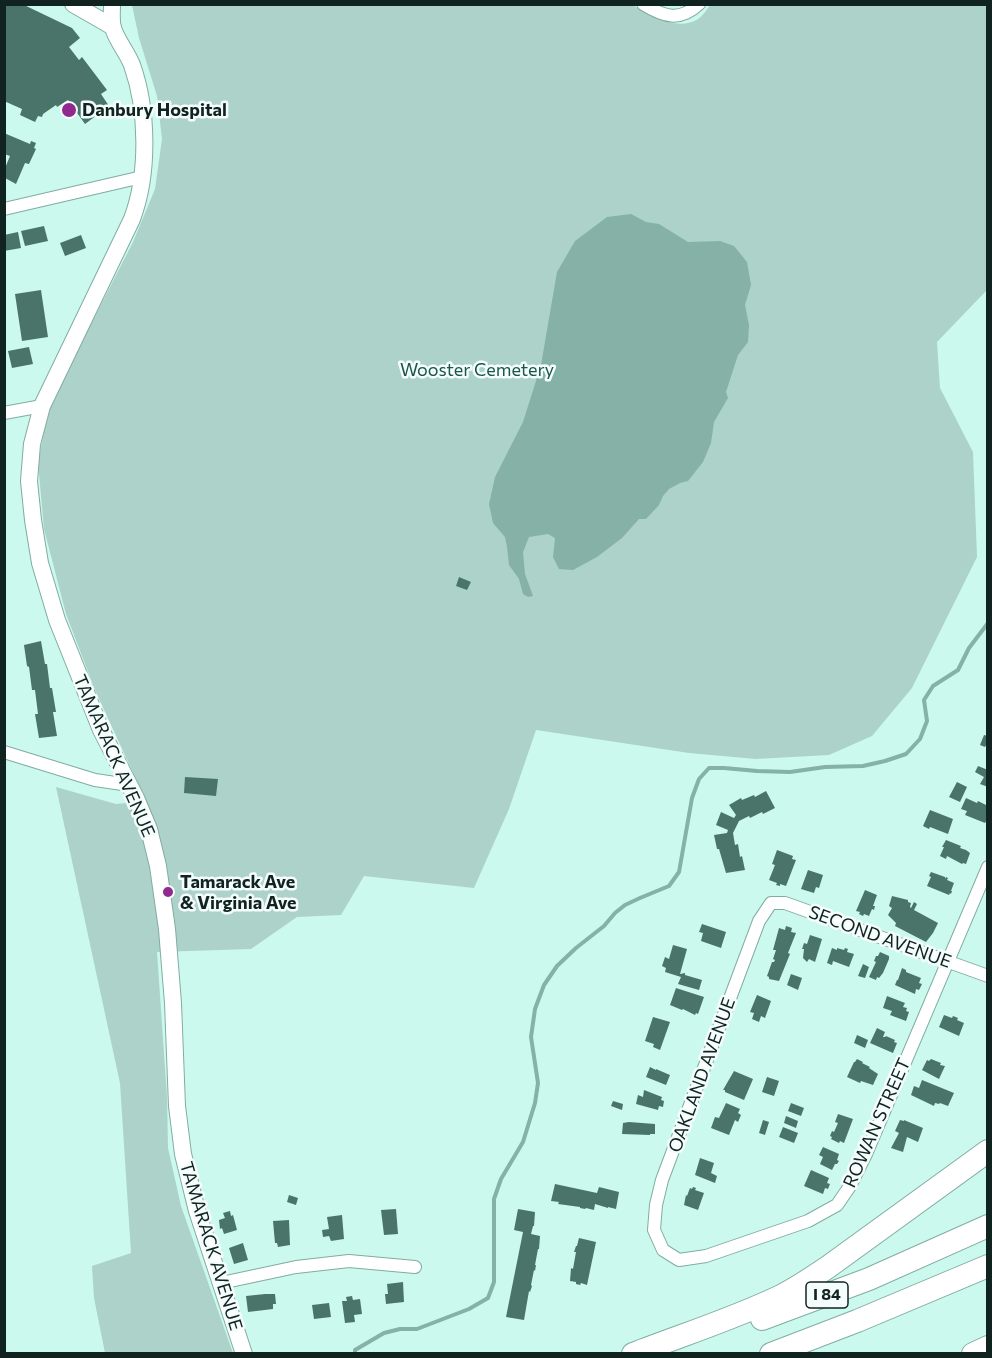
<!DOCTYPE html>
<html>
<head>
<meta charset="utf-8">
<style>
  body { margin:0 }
  #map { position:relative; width:992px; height:1358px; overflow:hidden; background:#cbf9ee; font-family:Commissioner,sans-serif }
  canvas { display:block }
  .frame { position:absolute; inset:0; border:6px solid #11231f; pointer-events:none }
</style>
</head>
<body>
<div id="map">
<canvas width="992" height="1358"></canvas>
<div class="frame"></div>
</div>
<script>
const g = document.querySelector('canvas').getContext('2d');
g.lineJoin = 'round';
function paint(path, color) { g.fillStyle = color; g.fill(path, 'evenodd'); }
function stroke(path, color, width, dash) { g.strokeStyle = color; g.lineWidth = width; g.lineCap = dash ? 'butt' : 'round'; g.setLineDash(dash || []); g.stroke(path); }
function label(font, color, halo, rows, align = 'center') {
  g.font = font + ' Commissioner,sans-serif'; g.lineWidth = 5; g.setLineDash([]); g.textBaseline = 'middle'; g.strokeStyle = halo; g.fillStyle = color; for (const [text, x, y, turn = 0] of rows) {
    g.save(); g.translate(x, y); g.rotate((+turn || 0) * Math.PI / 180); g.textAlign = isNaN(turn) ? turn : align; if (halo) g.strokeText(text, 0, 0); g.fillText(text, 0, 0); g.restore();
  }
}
const green = new Path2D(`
  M631,4C648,15 678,32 698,19C703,16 707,9 710,5H987V290L937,342L940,388L973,452L977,557L912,688L872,736L829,755L756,759L689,753L536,730L509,809L474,888L364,876L341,915L297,917L251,949L157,952L167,1097L168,1148L181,1206L233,1353H105L94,1298L92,1266L131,1253L120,1083L56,787L116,804L146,801L95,690L66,614L44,529L38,463L47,416L67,371L133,242L155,189L162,139L157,96L139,38L132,5Z`);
const water = new Path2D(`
  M631,214L646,222L659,224L688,242L720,241L734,246L747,262L751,285L745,305L749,325L748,342L738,355L726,392L728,398L714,422L711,443L703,462L688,481L680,483L669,489L663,496L659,505L646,519H639L622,538L597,557L573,570L559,569L553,557L555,538L548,534L529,537L523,552L525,574L533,596L528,597L523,594L519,579L509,565L507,547L505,537L493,523L489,504L495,477L523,422L541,365L557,272L575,241L607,217Z`);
const stream = new Path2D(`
  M355,1354V1350L384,1333L400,1329H417L469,1309L488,1298L494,1282V1199L501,1179L523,1142L535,1103L538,1083L531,1037L535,1009L544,985L557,966L576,948L604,926L615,913L625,905L640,898L669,886L679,872L692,798L699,779L709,768H724L757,771L790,772L825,767L863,766L885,761L906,754L920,739L927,721L924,700L933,686L958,670L969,648L988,623`);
const building = new Path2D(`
  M4,4H22L72,28L80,38L69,47L79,60L82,57L107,90L101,94L109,106L85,124L68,100L57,107L56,105L43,114L42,117L38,116L35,122L20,115L22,109L4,101Z
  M4,133L30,144L31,141L36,143L34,148L36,149L29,164L25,163L16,184L5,178V168L10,156L4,154Z
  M44,226L48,241L25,246L21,231Z
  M18,232L21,248L4,251V235Z
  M81,235L86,248L65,256L60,243Z
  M41,290L48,337L22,341L15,294Z
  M29,347L33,364L12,368L8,351Z
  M459,577L471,582L467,590L456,586Z
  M41,641L45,664H47L50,688H52L56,712H53L57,736L39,738L35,714H38L35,690H32L29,667L27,666L24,645Z
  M984,735L988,736V742L985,747L980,745Z
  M978,766L988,770V787L980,784L984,777L975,772Z
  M185,777L218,779L216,796L184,793Z
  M957,782L967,787L960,802L949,797Z
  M766,791L775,808L763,814L762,812L750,818L749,816L739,821L733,833L735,845L738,844L740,857L742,856L745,870L726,873L719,849H717L714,835L727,833L728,830L716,825L721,812L734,818L736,815L729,805L741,798L742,800L754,795L755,797Z
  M966,798L977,803L978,801L988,806V818L985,823L965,815L967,811L961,809Z
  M930,810L953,819L948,834L930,827L929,829L923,826Z
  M946,840L961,846L960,848L966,850L970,853L966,864L963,863L962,864L947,856L946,859L940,856L944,847H942Z
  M777,850L793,856L792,859L796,860L786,886L780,884V886L776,885L777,883L769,880L775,865L772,864Z
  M808,870L823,875L819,888L816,887L814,893L801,889Z
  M931,872L945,877V879L946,877L948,878L947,880L954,883L951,891H952L951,894L950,893L949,895L927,886L931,877L929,876Z
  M865,890L877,895L873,906H875L874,910L872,909L869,916L864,914L863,916L859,914L860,912L856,911Z
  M892,896L908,900V902L911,903L910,907L911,908L914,902L917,904L914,910L938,923L933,933L926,942L895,926L896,923L888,915L892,908L889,906Z
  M702,924L726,932L721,948L701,941L703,933L699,932Z
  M786,926L792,928L791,932L796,933L788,953L790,954L779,981L769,979V977L767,976L772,962H774L775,960L773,959L776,950H773L779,928L785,930Z
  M810,935L822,939L815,962L809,959L807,962L803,958L804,949H802L804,943L807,944Z
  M673,945L687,949L680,974L685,973V975L702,980L699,990L678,984L681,977L665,972L666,968L662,966L665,957L669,959Z
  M832,948L837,950V948L844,950L845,948L848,949L847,952L854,954L849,967L833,961L832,965L827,963Z
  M880,952L889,956V959L883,973L879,978L877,977L876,980L869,977L876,962L874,961L876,956H878Z
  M863,964L869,967L865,978L858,976Z
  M902,968L906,970V972L921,978L919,983L922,984L919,990L916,989L915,994L895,985L897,980H898Z
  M791,974L802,978L798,990L787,985Z
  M676,988L704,997L698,1014L696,1013L695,1015L683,1009L682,1010L670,1005Z
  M757,995L771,1001L765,1018L761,1016L759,1022L752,1019L754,1013L750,1012Z
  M887,996L905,1003L903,1007L907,1008L906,1011L909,1012L906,1021L890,1015L892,1011L883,1008Z
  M944,1015L952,1018L953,1016L958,1018L957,1020L964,1023L959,1036L939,1027Z
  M653,1017L670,1022L660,1050L653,1047L654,1044L645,1041Z
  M877,1028L885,1032L883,1037H885L886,1036L895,1040L894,1042L897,1043L893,1053L870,1043Z
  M857,1035L868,1040L865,1048L854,1043Z
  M857,1059L863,1062L862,1063L870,1067L869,1068L878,1074L873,1085L861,1081L860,1083L847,1077L854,1062H855Z
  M931,1059L941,1063L940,1065L945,1066L939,1079L922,1070L927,1060L929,1061Z
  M650,1067L656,1070V1069L670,1075L666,1085L646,1077Z
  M734,1071L753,1079L744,1100L725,1092V1090H723Z
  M767,1077L779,1081L774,1096L762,1092Z
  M922,1080L954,1093L948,1106L940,1103L939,1104L935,1103L934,1106L911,1095L914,1086L919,1088Z
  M644,1090L662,1097L661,1100L664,1101L663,1107L659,1106L658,1110L636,1104L638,1095L643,1097Z
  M613,1101L623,1104L622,1110L611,1106Z
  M726,1103L740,1109L738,1113L741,1115L738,1122L735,1120L729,1135L711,1128L715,1117L719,1118Z
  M791,1103L804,1108L801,1116L788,1111Z
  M838,1114L853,1119L844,1143L840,1141L839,1143L831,1139L832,1137L830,1136L832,1131L834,1132L838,1123L835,1122Z
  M786,1116L798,1121L796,1128L784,1123Z
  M763,1120L769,1122L765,1135L759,1133Z
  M900,1120L904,1121V1120L923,1128L918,1142L907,1137L903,1152L891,1148L899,1133L895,1131Z
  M629,1122L655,1124V1134H650V1135L622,1134L623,1123Z
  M783,1127L798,1133L794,1143L779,1137Z
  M823,1147L839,1154L837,1160L839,1161L837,1164H835L832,1170L820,1164L823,1157L819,1155Z
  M700,1158L714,1163L711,1173L717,1176L715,1183L695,1175Z
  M811,1170L829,1178L827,1183L830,1184L828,1189L825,1188L823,1194L804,1186Z
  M555,1184L597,1193L599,1187L619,1192L616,1209L608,1207V1208L595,1204L594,1210L586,1208L585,1209L580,1208V1207L558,1204L559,1202L551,1201Z
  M693,1187L696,1188L695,1190L704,1193L698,1210L684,1205L686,1195L687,1196L690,1188L692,1189Z
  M289,1195L298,1198L296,1205L287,1202Z
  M396,1209L398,1234L384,1235L381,1210Z
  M518,1209L535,1212L534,1226H533L531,1234L540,1236L539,1249H538L535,1265H536L535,1271L534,1270L531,1285L532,1286L530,1292L529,1291L524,1320L506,1317L523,1232L514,1230Z
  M230,1211L231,1216L233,1215L237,1230L224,1234L222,1228L220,1229L219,1220L225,1218L223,1213Z
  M342,1215L344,1239L331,1241L329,1236L323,1237L322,1230L329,1229L327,1217Z
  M289,1220L290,1245L278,1247L277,1243H275L273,1221Z
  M579,1238L596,1242L587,1285L581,1283L580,1285L576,1284V1282L570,1281L571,1268L573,1269L576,1252H574L576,1246H577Z
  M243,1243L248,1260L234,1264L229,1248Z
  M403,1282L404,1302L386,1304L385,1294H388L387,1284Z
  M265,1294H275L276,1304H273V1309L248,1312L246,1296Z
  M352,1296L353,1300L360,1299L362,1314L354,1315L355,1322L345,1323L342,1301H347L346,1297Z
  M329,1303L331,1317L314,1319L312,1305Z`);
const minor = new Path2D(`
  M643,4C664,17 680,22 699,4
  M4,209L142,177
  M4,413L42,406
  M4,752L95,780L129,785
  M988,867L866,1154L850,1186L837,1205L808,1221L706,1256L679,1260L663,1250L654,1230L656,1205L662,1180L759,921L771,903H785L988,976
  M221,1283L296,1267L349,1261L415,1267`);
const tertiary = new Path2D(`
  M73,4L113,27
  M112,4C112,12 111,21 113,28C117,41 127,52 132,65C148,110 149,174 132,219L42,406L32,444L29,481L33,520L40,563L57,620L101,730L136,798L149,829L158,866L167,929L173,1003L177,1106L183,1154L197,1211L244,1354`);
const motorway = new Path2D(`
  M762,1319L869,1279L988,1226
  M633,1354C682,1335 733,1319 781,1296C797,1288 813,1277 828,1267L988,1151
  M771,1354L857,1321L988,1266
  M973,1354L988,1347`);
const markers = [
  [69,110,8,"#91298e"],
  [168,892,6,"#91298e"]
];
const shields = [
  [827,1295,42]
];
const shieldNames = [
  ["I 84",827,1295]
];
const poiNames = [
  ["Danbury Hospital",82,110],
  ["Tamarack Ave",180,882],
  ["& Virginia Ave",180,903]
];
const parkNames = [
  ["Wooster Cemetery",477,370]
];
const streetNames = [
  ["TAMARACK AVENUE",114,756,66],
  ["SECOND AVENUE",880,937,20],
  ["OAKLAND AVENUE",702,1075,-70],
  ["ROWAN STREET",877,1123,-66],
  ["TAMARACK AVENUE",211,1246,73]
];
paint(green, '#add2c9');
paint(water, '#85b1a6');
stroke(stream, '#85b1a6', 4);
paint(building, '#4a746a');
stroke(minor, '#81aca2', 14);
stroke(tertiary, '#81aca2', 18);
stroke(motorway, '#81aca2', 24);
stroke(minor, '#fff', 12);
stroke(tertiary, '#fff', 16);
stroke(motorway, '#fff', 22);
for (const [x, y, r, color] of markers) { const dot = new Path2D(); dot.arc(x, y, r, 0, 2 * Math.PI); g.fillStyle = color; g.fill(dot); stroke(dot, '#f4fdfb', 2); }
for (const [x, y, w] of shields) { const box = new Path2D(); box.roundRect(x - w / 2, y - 13, w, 26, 4.5); g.fillStyle = '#f4fdfb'; g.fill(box); stroke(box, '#11231f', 1.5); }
label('bold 16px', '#11231f', null, shieldNames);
label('bold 18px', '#11231f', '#f4fdfb', poiNames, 'left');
label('18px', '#1b564b', '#f4fdfb', parkNames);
label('18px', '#11231f', '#f4fdfb', streetNames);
</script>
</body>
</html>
